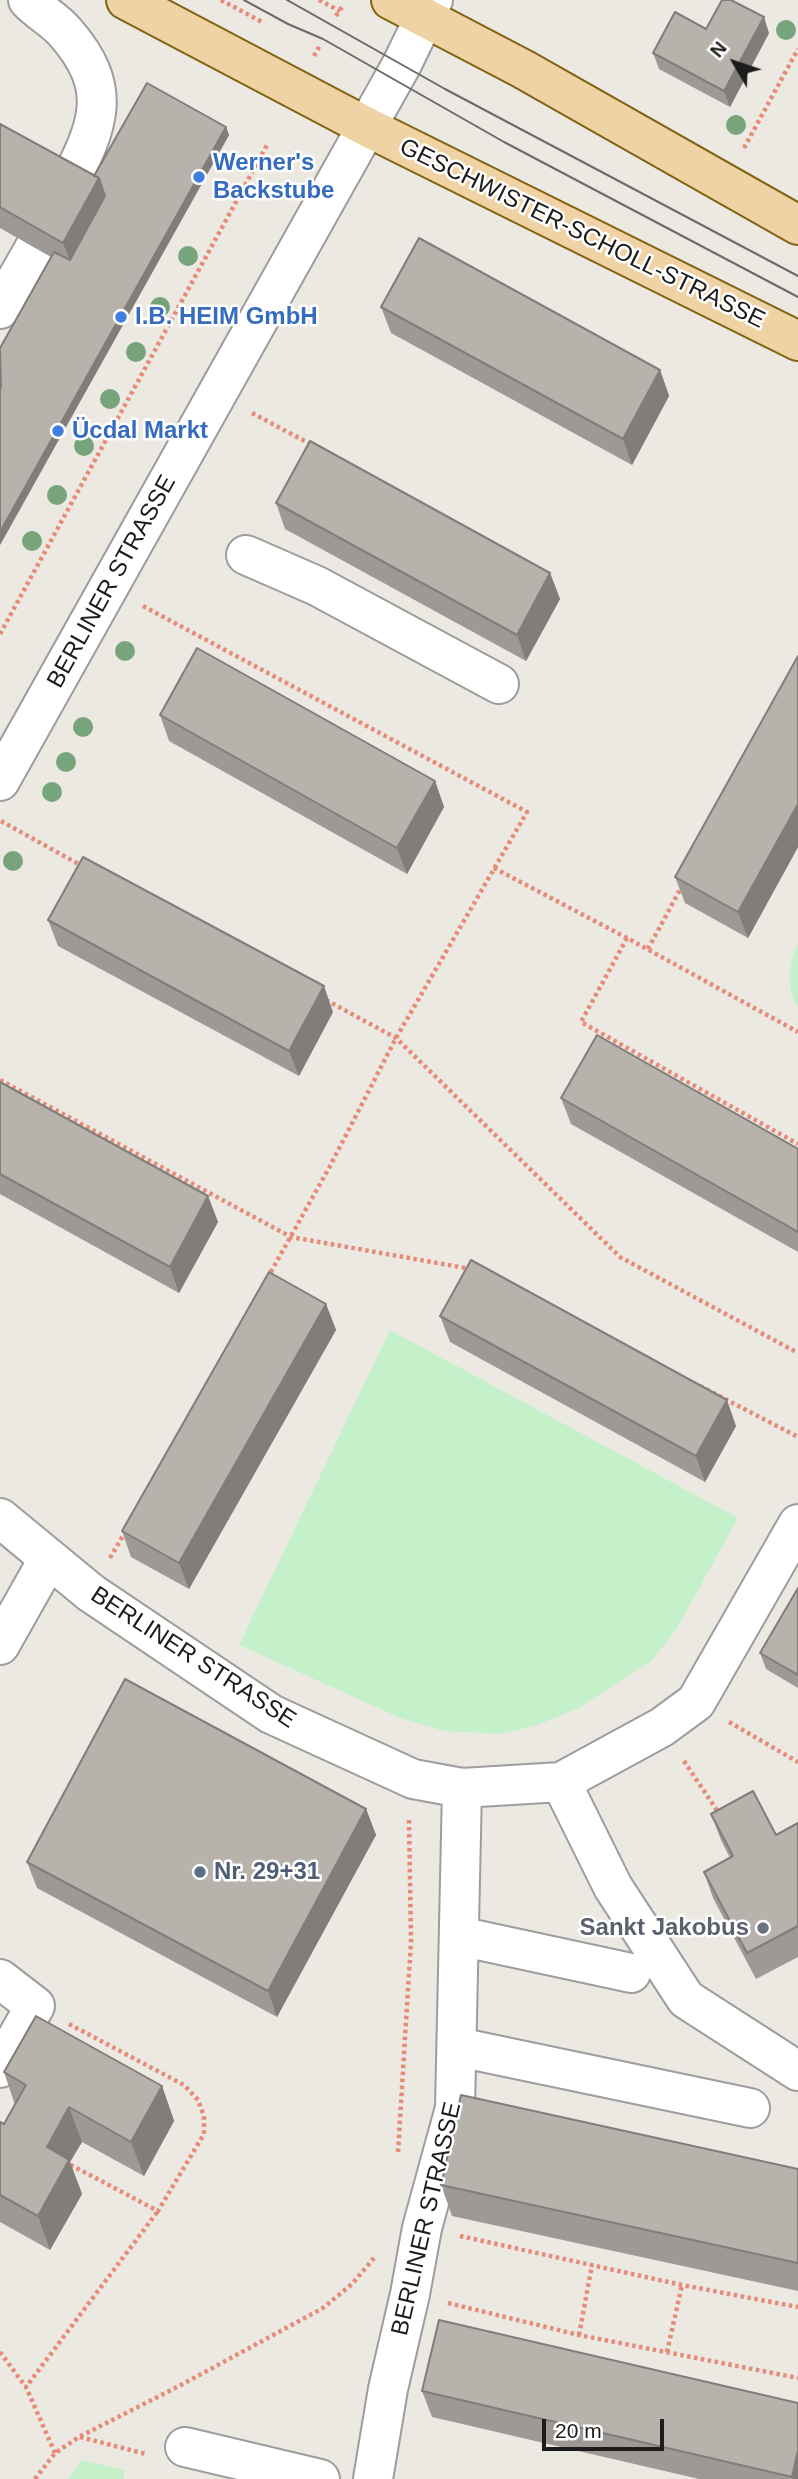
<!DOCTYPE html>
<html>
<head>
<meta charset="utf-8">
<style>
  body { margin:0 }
  #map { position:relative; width:798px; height:2479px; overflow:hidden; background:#ece9e3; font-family:Arial,sans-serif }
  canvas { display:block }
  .north { position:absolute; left:700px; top:28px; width:70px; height:70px; -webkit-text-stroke:5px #fff; paint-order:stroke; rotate:309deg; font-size:19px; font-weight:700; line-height:28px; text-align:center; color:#1c1c1c }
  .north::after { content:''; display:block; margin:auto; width:24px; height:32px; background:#1c1c1c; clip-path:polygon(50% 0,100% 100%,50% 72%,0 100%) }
  .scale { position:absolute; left:542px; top:2419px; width:122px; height:32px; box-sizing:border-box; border:4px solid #1c1c1c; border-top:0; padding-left:9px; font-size:21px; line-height:24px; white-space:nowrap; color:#1c1c1c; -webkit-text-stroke:5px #fff; paint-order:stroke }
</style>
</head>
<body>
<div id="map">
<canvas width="798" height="2479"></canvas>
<div class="north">N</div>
<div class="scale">20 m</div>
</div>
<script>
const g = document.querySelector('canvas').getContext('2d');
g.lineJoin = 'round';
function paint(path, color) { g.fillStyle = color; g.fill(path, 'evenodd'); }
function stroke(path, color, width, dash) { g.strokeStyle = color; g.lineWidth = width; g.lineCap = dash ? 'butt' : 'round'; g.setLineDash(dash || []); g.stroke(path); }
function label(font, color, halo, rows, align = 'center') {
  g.font = font + ' Arial,sans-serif'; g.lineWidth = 5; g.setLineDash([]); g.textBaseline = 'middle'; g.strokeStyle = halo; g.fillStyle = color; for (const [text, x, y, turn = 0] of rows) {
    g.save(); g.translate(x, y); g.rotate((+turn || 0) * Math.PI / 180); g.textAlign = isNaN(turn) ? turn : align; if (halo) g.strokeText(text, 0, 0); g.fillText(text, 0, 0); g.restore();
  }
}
const park = new Path2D(`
  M798,944V1009C787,989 787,964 798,944Z
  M390,1330L738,1518L676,1630L652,1660L577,1709L537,1725L502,1734L444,1731L400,1718L239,1645Z
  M82,2460L125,2470L124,2479H68Z`);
const path = new Path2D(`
  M221,0L264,23
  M319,0L340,11
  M336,16L343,5
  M314,56L320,45
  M744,148L798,49
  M252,413L312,445
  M143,606L527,812L396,1038L329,1168L268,1277
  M0,634L267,145
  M1,821L82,866
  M494,868L627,938L798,1032
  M627,938L581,1022L798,1144
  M648,949L682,886
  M326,1000L396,1038L620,1257L798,1353
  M0,1080L291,1237L471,1269
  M700,1386L798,1437
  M110,1558L125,1532
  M729,1722L798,1762
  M684,1761L720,1815
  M69,2024L184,2085L198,2100L204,2116V2134L158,2211L69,2164
  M398,2152L411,1941L409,1819
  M460,2236L682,2285L798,2307
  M448,2303L579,2335L798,2378
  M579,2335L592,2265
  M0,2352L26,2387
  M667,2352L682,2285
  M80,2437L146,2454
  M55,2453L26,2387L158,2211
  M35,2479L55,2453L79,2437L181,2385L323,2308L352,2284L374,2258`);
const minor = new Path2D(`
  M28,0C39,12 55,20 65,32C114,88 99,124 69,183
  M0,309L35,247
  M246,555L317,586L499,684
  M0,781L402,64L433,0
  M0,1518L91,1593L271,1714L413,1779L462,1788L561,1782L662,1727L696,1702L798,1524
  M0,1645L49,1558
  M561,1782L613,1887L686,1999L798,2071
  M459,1936L631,1973
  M0,1979L35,2006L0,2068
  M458,2047L750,2108
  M185,2447L320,2479
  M373,2479L388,2389L410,2294L422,2228L455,2108L462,1788`);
const major = new Path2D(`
  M126,0L367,127L798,341
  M391,0L523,69L798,225`);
const tram = new Path2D(`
  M244,0L288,24L323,39L504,142L798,297
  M287,0L445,89L798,276`);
const trees = [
  [786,30],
  [736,125],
  [188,256],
  [160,307],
  [136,352],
  [110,399],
  [84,446],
  [57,495],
  [32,541],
  [125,651],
  [83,727],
  [66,762],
  [52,792],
  [13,861]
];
const wall = new Path2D(`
  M706,29L769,33L730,107L659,69L653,53Z
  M0,124L94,176L226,127L229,135L0,545L51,257L0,228Z
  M381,307L660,370L669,396L632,465L391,333Z
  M276,503L550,573L560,599L526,661L285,529Z
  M798,656V847L748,938L685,903L675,877Z
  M160,715L435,781L444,807L407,874L169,741Z
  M48,920L333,1012L299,1076L58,946Z
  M0,1082L208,1196L218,1222L179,1293L0,1194Z
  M561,1098L798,1149V1252L571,1124Z
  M326,1304L336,1330L189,1589L131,1557L122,1531Z
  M440,1316L736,1426L705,1482L450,1342Z
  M798,1588V1688L766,1669L760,1653Z
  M366,1809L376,1835L277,2017L37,1888L27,1862Z
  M711,1814L776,1835L798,1823V1957L756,1979L713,1898L704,1872L730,1858L721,1840Z
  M4,2072L162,2086L174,2121L144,2176L82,2142L70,2162L82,2194L50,2250L0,2222V2122L4,2124L15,2105Z
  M798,2169V2291L452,2216L441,2185Z
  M422,2391L798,2403V2479H699L432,2417Z`);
const shadedWall = new Path2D(`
  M764,17L769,33L730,107L724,91Z
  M226,127L229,135L0,545V532Z
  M99,178L108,204L73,268L63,243Z
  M660,370L669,396L632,465L623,439Z
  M550,573L560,599L526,661L517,635Z
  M435,781L444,807L407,874L397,848Z
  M798,804V847L748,938L738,912Z
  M324,986L333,1012L299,1076L289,1051Z
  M208,1196L218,1222L179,1293L170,1267Z
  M326,1304L336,1330L189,1589L179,1563Z
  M727,1400L736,1426L705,1482L696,1456Z
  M366,1809L376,1835L277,2017L268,1991Z
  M162,2086L174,2121L144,2176L131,2142Z
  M69,2107L82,2142L70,2162L82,2194L50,2250L38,2216L47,2147Z
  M798,2450V2479H793L792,2477Z`);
const building = new Path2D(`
  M722,0H731L764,17L724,91L653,53L675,12L706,29Z
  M147,83L226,127L0,532V389L1,387L0,348L54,252L70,260L105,196L99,178L94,176Z
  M0,124L99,178L63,243L0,207Z
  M419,238L660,370L623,439L381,307Z
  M310,441L550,573L517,635L276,503Z
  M197,648L435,781L397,848L160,715Z
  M798,656V804L738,912L675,877Z
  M83,857L324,986L289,1051L48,920Z
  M597,1035L798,1149V1232L561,1098Z
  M0,1082L208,1196L170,1267L0,1174Z
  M471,1260L727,1400L696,1456L440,1316Z
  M269,1272L326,1304L179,1563L122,1531Z
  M798,1588V1675L760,1653Z
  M125,1679L366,1809L268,1991L27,1862Z
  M753,1791L776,1835L798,1823V1926L747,1953L704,1872L733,1856L711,1814Z
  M36,2016L162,2086L131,2142L69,2107L47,2147L69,2160L38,2216L0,2195V2122L4,2124L26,2085L4,2072Z
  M461,2095L798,2169V2263L441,2185Z
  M439,2320L798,2403V2450L792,2477L422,2391Z`);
const markers = [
  [199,177,7,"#3f7fe0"],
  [121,317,7,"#3f7fe0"],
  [58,431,7,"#3f7fe0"],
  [200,1872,7,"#5c6f8a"],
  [763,1928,7,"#6b7280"]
];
const shopNames = [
  ["Werner's",213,163],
  ["Backstube",213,191],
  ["I.B. HEIM GmbH",135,317],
  ["Ücdal Markt",72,431]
];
const streetNames = [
  ["GESCHWISTER-SCHOLL-STRASSE",582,234,26],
  ["BERLINER STRASSE",112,582,-61],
  ["BERLINER STRASSE",193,1658,33],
  ["BERLINER STRASSE",427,2219,-77]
];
const serviceNames = [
  ["Nr. 29+31",214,1872]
];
const worshipNames = [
  ["Sankt Jakobus",749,1928]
];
paint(park, '#c4f1ca');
stroke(minor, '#9d9d9d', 42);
stroke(major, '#816312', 42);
stroke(path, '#e78a78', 4.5, [3.5, 3.5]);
stroke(minor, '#fff', 38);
stroke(major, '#efd3a4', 38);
stroke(tram, '#6a6a6a', 2);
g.fillStyle = '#77a47a';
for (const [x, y] of trees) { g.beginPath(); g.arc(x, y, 10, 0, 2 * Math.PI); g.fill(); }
paint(wall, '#9e9994');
paint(shadedWall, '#817d78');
paint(building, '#b8b2ac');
stroke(building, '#817d78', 2);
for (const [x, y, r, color] of markers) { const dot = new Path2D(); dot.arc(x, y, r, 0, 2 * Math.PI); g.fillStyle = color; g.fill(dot); stroke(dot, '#fff', 2.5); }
label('bold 24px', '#366cbe', '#fff', shopNames, 'left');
label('24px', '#1c1c1c', '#fff', streetNames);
label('bold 24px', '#4e5e75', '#fff', serviceNames, 'left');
label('bold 24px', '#5b616d', '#fff', worshipNames, 'right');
</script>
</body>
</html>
